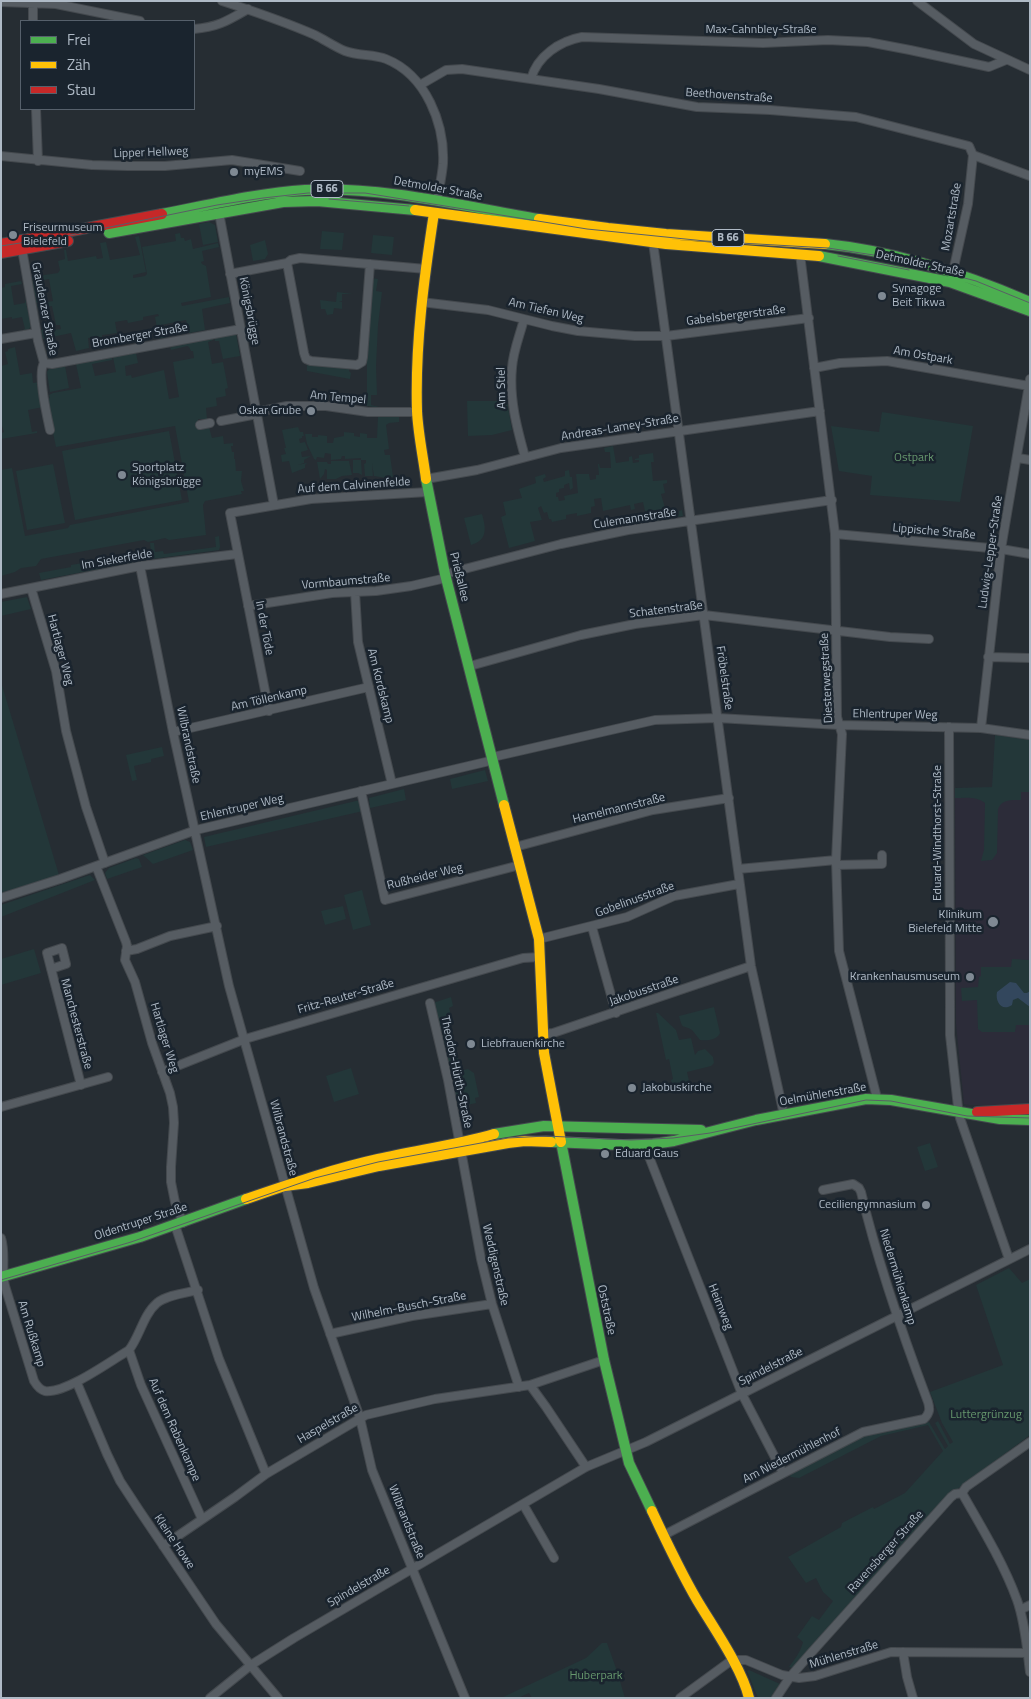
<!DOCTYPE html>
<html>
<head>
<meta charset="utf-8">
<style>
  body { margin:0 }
  #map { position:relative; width:1031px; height:1699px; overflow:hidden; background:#262d33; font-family:"Titillium Web",sans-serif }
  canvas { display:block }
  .frame { position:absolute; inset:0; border:2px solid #afbac6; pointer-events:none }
  .legend { position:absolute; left:20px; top:20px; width:175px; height:90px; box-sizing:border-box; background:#1a242e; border:1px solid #56606b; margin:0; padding:6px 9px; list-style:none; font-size:15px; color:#afbac6 }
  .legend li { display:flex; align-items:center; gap:10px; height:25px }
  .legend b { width:25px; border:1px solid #56606b }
</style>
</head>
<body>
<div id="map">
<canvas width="1031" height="1699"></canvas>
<div class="frame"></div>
<ul class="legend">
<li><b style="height:6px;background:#4caf50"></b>Frei</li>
<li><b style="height:6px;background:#ffc107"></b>Zäh</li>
<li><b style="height:6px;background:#c62828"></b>Stau</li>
</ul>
</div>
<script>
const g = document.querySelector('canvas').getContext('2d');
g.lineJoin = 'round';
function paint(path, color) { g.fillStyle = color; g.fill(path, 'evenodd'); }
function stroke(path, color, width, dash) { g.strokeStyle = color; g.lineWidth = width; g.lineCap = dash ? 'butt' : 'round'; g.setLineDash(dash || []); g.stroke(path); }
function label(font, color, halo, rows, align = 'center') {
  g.font = font + ' "Titillium Web",sans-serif'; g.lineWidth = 5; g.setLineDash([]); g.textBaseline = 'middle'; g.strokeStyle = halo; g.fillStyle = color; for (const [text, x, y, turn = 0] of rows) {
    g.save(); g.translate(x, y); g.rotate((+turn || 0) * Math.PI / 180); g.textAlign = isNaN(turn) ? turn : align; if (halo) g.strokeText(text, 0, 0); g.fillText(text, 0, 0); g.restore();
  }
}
const medical = new Path2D(`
  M995,735L1030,740V1105H969L964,1104L956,1024L955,788L992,787Z`);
const green = new Path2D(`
  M209,222L215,225L218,242L203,245L199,224Z
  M322,231L344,233L342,250L320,249Z
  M180,233L181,238H184L185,241L191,239L193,249L218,243L219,247L202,251L204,261L201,262L202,264L206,266L211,297L181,303L182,306L229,297L230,303L202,309L205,330L189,333L186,320L161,325V329H165L167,337L159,339L155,317L159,316L158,314L143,317V320L128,323L127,320L115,322L117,333L102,335V337L88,338L89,348L76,351L71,333L43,339L41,330L53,328V330L61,329L60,325H56L52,306L38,308L37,304L53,301L49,279L38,281L41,301L36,303L31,277L58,273L60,270L58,261L65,259L64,250H66L68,261L96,256L97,259L103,258L100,243L106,242L110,260L140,255L135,237L139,236L146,272L133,275V278L145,276L147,274L142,247L176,241L175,234Z
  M373,235L394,237L392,255L371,253Z
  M265,240L268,254L265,259L253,261L250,245Z
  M372,278L378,279L376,291L382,292L378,325L376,366L377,395H371V405L383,408L367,406V342Z
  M21,281L22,284L11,286L14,305L25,303V298L31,326L29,329L20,331L25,329L22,317L12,319V317L1,319V288L5,287V284Z
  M337,292L353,294H342V301H339L342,302V309L334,308L333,314L327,315L325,309H321L320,300L336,302Z
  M236,334L240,356L223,359L219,341H215L214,338Z
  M213,338V340L208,342L212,364L223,362L228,388L225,389L226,396L216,398L217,406L206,408L207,419H198L201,430L209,427L212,438L223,436L224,444L233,443V446H231L232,452H234V459H235L236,471H242L241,481L244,491H241L242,494L205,501L203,505L206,535L169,540L165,538L148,542L144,540L41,559L36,566L21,568L15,572L1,576V470L12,468L25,536L68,528L70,525L75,524L189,502L175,426L56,447L46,399L50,398L49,395L53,393L81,388L76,364L112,357V360L92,364L95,376L116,372L113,357L136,353L138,363L125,366L126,376L131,375L132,378L164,370L169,399L179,397L173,362L194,358L193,351H191L189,347L187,346L171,350L170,346Z
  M15,347L20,375L32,373L33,383L39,382L43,407L28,410L32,432L37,431V433L1,439V433L4,432L1,423V366L8,364L5,352L8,351V349Z
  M307,364L349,368V371L351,373L350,379L307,371Z
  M65,366L69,388L50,392L47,372L49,369Z
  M467,401H507L512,430L492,435L468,436Z
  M882,412L973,426L960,502L870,495L872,476L839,471L831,426L879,432Z
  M378,417H399V422L389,423L386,425L389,449L384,450L385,455H390L393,477L386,478L374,476L372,463L373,476H365L364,464L366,463V460H361L362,475L358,473H353V460H361V458L345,459V456H342L341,459L331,460V454L325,453L324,458L317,457L316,460L314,459L307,444L305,434H312V437H318V435L327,436V443H333L334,438L344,436V432L354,433V436L360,437V433L367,434V438H377Z
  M298,427L300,432H303L304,436H302V438L299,439L300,443L305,442L308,450L301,452L302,457L311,456L304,460V463L298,465L307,463L305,465V468L292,473L289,461L282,462L281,455L286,454L284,448H286L282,430Z
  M169,431L182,500L75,520L62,451Z
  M613,446L616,463L629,461V457L632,456L633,463L639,462V460H635V459L639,458V455L653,453L654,462H651L653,481L667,480V483L663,484L665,493L661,494L665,508H662L663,516H671L679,514V511L682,510L683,516L656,521L655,510L645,511L643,502L634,504L635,509L631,510L630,505L603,511L601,498L594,499L595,506L591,507V513L577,516V513L566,515V519L552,522L551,519H549L547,512L544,513L541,506L538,508L542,520L530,522L535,541L509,548L501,517L506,515L503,502L522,498L519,489L536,483L535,477L545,474L546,477L543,479L544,482L565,476V471L569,470L570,477H572L573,488L570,490L569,483L564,485V488L559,489V492L556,493V497H558L559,501L565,500L564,496L578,493L576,474H589L590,480L596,479V475H599L598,464H599L600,468H611L610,452H605L604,448Z
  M331,461H349L352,475L342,476L336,479H327V470L325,469L324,474L320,479L317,462H327L328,464H331Z
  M53,464L65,523L27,530L16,471Z
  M482,514C486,528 488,540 471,545L464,518Z
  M219,536L220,547L219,550L152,559L150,543H154L155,552L163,551L164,554L216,547L215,537Z
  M149,549L151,559L41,580L39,573L71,567V565L145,552V550Z
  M27,597L31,609L1,616V602Z
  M1,682L59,875L1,893Z
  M995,735L1030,740V792H1021V800C1011,800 1002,799 998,809L997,853L992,860L981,861L984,850L985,803C976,796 965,798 955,798V788L992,787Z
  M162,747L164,756L151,759V762L134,766L137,780L132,781L126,755Z
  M485,770L488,781L452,789L450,779Z
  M404,789L406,800L370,808L369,798Z
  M360,800L363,811L206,847L204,837Z
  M185,840L190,842L193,850L153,864L143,855Z
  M136,858L139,859L142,867L107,879L105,873L109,868Z
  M90,875L95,880L1,917V905Z
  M362,890L371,925L353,930L344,895Z
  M343,906L346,919L325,925L321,911Z
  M34,949L41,973L1,985V959Z
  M1012,959L1030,960V1025H1016L1015,1032H982L978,1029L977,1000L962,1001L961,988L978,987L979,977L981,976V967H1011Z
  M451,997L453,1006L449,1008L451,1015L448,1016L447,1026L452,1033L460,1067L451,1069L448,1068L433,1003Z
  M714,1007L720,1033C717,1040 707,1041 700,1040C697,1037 695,1033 692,1030C682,1024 683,1031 679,1016Z
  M656,1013H658L676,1030L679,1040L691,1038L695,1055L698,1051L705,1049L713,1057L714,1063L711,1066L687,1072L690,1085L673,1088L671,1080L673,1079L669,1059L666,1060Z
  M351,1068L359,1094L334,1102L326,1076Z
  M468,1069L474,1073L479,1097L475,1098L476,1103L463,1106L462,1102L454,1103L448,1074Z
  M930,1143L938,1167L925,1171L917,1147Z
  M1009,1268L1022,1283L1030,1279V1435L952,1493L795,1669L789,1667C795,1659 801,1651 803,1642L797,1637L812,1616L819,1620L833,1601L823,1592L816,1578L806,1583L788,1557L841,1527L842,1523L873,1507L874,1509L905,1493L943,1451L928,1425L881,1436L799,1478L791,1477L789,1474L864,1435L929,1422L945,1449L948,1446L935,1423L938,1421L950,1444L953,1442L942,1423L930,1392L1003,1365L976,1285Z
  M602,1643H607L617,1671L625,1698H532L529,1693L518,1698H501L586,1658Z
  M749,1670L780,1684L770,1698H758L747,1671Z`);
const water = new Path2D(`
  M1010,982L1016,983L1024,993H1027L1030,991V1007L1018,998L1013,1000L1012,1005C1002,1012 995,1002 997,992Z`);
const street = new Path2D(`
  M222,1C253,11 285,22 315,35C325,40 335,47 345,51C358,56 374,54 386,59C426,75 445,124 443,164C442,176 439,189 437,201
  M917,1L974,44L1030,70
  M1,2L56,4L140,21
  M33,3V21
  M194,29C218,27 227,21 248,9
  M531,79C537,56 560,41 582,37L763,43L828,40L868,42L910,50L989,67L1006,60
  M420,85L446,70L462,69L599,89L697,107L770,110L856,117L969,146L973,155L1030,176
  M36,109L38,161
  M1,156L92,165L127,166H165L232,160L300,171
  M219,213L274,505
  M653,242L751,966L784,1115
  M22,249L38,341L44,363C37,373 47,416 50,430
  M800,254L835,534L837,717L842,734L836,860L839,951L877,1098
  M287,263L304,353L306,359L311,361L357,365L362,362L363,357L370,264
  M230,274L287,263L291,260L300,258L426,269
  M952,276L968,204L973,155
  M421,302L488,310L552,326L578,331L635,336H666L809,318
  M524,319C520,335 513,351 512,368C509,399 517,428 525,457
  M1,339L36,333
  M44,363L52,364L241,329
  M814,368L840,363L887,361L1029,386
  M256,412L287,406H326L368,412H417
  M221,421L257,414
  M200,425L210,423
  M1018,458L1030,460
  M426,479L477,470L561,448L820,411
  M835,534L1001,549L1030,554
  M140,566L173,732L229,986L314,1288L360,1418L372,1470L465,1698
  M445,574L561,544L628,530L832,500
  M31,588L56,671L66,731L86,807L105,863
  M355,592L358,642L392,784
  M1,594L140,566L237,554
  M248,606L332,593L376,591L411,586L446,578
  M988,657L1030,658
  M470,666L581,635L635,624L704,615L890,637L929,639
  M269,711L230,513L311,499L428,492
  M949,727L950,1008V1035L958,1107L960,1118L1009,1259
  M981,728L1001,549L1030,379
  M173,732L369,687
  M493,757L655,720L718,718L839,725L981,728L1030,735
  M361,791L385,900L520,865
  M515,847L653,810L729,798
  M836,865L882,864V855
  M96,866L126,942L127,946L125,960L135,982L152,1043L170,1093L173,1107L174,1123L171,1167V1182L175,1202L183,1223
  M738,869L836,860
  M1,898L60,879L196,830L494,760
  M592,927L616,1013
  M539,939L627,917L674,896L739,884
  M126,951L137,949L170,936L217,926
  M51,969L66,964L62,948L47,953L81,1085
  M430,1003L448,1080L481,1259L492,1304L519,1387
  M543,1034L553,1033L751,966
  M162,1072L245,1039L523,958L540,957
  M1,1107L108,1077
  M646,1145V1149L742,1394L783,1473
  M175,1225L219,1359L266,1474
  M1,1238C6,1254 1,1270 5,1286L34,1381C37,1386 40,1390 45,1391C65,1394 111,1361 129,1350C140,1336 143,1315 157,1303C167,1295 185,1293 198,1290
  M330,1334L412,1316L492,1304
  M129,1350L141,1385L202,1519
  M77,1383L107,1454L120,1481L139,1510L216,1624L278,1698
  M530,1385L546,1407L586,1467
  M962,1493C981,1526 1004,1564 1017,1600C1025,1622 1027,1649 1030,1672
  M962,1493L966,1487L1030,1442
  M523,1504L554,1558
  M664,1535L863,1432L924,1419C930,1413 930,1409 928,1402C902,1333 878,1264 861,1192L859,1188L853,1184L823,1190
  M163,1546L235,1497L266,1474L366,1415L435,1399L530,1385L604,1360
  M1020,1610L1030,1605
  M903,1652L907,1677L913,1698
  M210,1698L251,1665L294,1638L586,1467L646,1442L1030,1249
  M680,1698L732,1660H746L782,1675L799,1678L815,1676L891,1652L1030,1653
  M776,1698L790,1677L811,1653L951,1497L955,1494L962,1493`);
const fast = new Path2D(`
  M162,214C209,205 257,193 305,190C383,186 462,206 539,219
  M109,233L283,202L317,201L415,210
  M825,244C896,251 965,274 1030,302
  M819,256L950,282L1030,311
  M426,479L445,574L504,805
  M494,1134L544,1126L701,1130
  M551,1142L623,1145L653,1144L674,1141L756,1120L866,1099L891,1100L1000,1119L1030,1120
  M561,1142L604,1360L629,1463L652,1511
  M1,1277L140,1237L246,1199`);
const slow = new Path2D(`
  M415,210L666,244L819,256
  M539,219L608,228L666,234L825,244
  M426,479C423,456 418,433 417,411C415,344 424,278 434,213
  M504,805L539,939L544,1053L561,1142
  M285,1186L308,1183L379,1166L508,1143L525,1141L551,1142
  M246,1199C290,1184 333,1169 378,1159C417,1150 456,1145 494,1134
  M652,1511C666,1541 680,1571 697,1600C713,1627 742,1668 749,1698`);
const jam = new Path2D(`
  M1,244L162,214
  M1,253L68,241
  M977,1112L1030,1109`);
const tram = new Path2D(`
  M329,199L409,206
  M1,246L71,235L217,205L263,198L308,193H365L587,229L705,241L828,248L880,256L976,281L1030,303
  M838,256L909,270
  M1,1280L131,1242L315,1178L378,1162L508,1138L546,1136L631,1140L673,1138L710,1133L866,1100L891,1101L967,1116L1030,1118`);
const markers = [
  [234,172,5,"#7f8993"],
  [13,235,5,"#7f8993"],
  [882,296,5,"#7f8993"],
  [311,411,5,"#7f8993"],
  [122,475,5,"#7f8993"],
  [993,922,6,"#7f8993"],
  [970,977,5,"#7f8993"],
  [471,1044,5,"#7f8993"],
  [632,1088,5,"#7f8993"],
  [605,1154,5,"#7f8993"],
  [926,1205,5,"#7f8993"]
];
const shields = [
  [327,189,32],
  [728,238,32]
];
const shieldNames = [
  ["B 66",327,189],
  ["B 66",728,238]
];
const streetNames = [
  ["Max-Cahnbley-Straße",761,30],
  ["Beethovenstraße",729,96,4],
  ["Lipper Hellweg",151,153,-2],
  ["Detmolder Straße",438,189,10],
  ["Mozartstraße",952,217,-80],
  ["Detmolder Straße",920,264,12],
  ["Graudenzer Straße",44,309,79],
  ["Königsbrügge",249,311,79],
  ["Am Tiefen Weg",546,311,13],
  ["Gabelsbergerstraße",736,316,-7],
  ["Bromberger Straße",140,336,-10],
  ["Am Ostpark",923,356,10],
  ["Am Stiel",502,388,-91],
  ["Am Tempel",338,398,5],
  ["Andreas-Lamey-Straße",620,428,-9],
  ["Auf dem Calvinenfelde",354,486,-4],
  ["Culemannstraße",635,519,-9],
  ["Lippische Straße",934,532,5],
  ["Ludwig-Lepper-Straße",991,552,-82],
  ["Im Siekerfelde",117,560,-10],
  ["Prießallee",459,577,76],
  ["Vormbaumstraße",346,582,-5],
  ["Schatenstraße",666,610,-7],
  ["In der Töde",264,628,79],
  ["Hartlager Weg",60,650,75],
  ["Fröbelstraße",724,678,82],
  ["Diesterwegstraße",827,678,-93],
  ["Am Kordskamp",380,686,76],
  ["Am Töllenkamp",269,699,-13],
  ["Ehlentruper Weg",895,715,1],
  ["Wilbrandstraße",188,745,78],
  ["Ehlentruper Weg",242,808,-13],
  ["Hamelmannstraße",619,809,-14],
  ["Eduard-Windthorst-Straße",938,833,-90],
  ["Rußheider Weg",425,877,-14],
  ["Gobelinusstraße",635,900,-20],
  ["Jakobusstraße",644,991,-19],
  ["Fritz-Reuter-Straße",346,997,-16],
  ["Manchesterstraße",76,1024,75],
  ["Hartlager Weg",164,1038,73],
  ["Theodor-Hürth-Straße",456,1072,78],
  ["Oelmühlenstraße",823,1095,-10],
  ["Wilbrandstraße",283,1138,75],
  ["Oldentruper Straße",141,1222,-18],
  ["Weddigenstraße",495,1265,77],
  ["Niedermühlenkamp",897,1277,73],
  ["Wilhelm-Busch-Straße",409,1307,-11],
  ["Heimweg",720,1307,68],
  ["Oststraße",606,1310,78],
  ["Am Rußkamp",31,1334,73],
  ["Spindelstraße",771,1367,-27],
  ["Haspelstraße",328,1424,-30],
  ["Auf dem Rabenkampe",174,1430,66],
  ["Am Niedermühlenhof",792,1456,-27],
  ["Wilbrandstraße",406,1522,68],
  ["Kleine Howe",174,1542,56],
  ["Ravensberger Straße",886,1552,-48],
  ["Spindelstraße",359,1587,-30],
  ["Mühlenstraße",844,1655,-17]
];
const poiNames = [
  ["myEMS",244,172],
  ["Friseurmuseum",23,228],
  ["Bielefeld",23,242],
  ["Synagoge",892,289],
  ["Beit Tikwa",892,303],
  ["Oskar Grube",301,411,"right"],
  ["Sportplatz",132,468],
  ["Königsbrügge",132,482],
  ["Klinikum",982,915,"right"],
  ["Bielefeld Mitte",982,929,"right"],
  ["Krankenhausmuseum",960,977,"right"],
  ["Liebfrauenkirche",481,1044],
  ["Jakobuskirche",642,1088],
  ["Eduard Gaus",615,1154],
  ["Ceciliengymnasium",916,1205,"right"]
];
const parkNames = [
  ["Ostpark",914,458],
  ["Luttergrünzug",986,1415],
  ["Huberpark",596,1676]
];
paint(medical, '#2c2c39');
paint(green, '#233739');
paint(water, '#33475d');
stroke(street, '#44494e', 10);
stroke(fast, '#44494e', 12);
stroke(slow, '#44494e', 12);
stroke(jam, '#44494e', 12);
stroke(street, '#565c62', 8);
stroke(fast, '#4caf50', 10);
stroke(slow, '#ffc107', 10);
stroke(jam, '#c62828', 10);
stroke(tram, '#595f65', 1);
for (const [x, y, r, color] of markers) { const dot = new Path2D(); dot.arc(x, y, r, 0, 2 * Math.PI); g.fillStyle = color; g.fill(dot); stroke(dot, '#1a242e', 2); }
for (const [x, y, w] of shields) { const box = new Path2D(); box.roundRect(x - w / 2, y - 8.5, w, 17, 4); g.fillStyle = '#1a242e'; g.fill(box); stroke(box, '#afbac6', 1); }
label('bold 11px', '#afbac6', null, shieldNames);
label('12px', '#afbac6', '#1a242e', streetNames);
label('12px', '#afbac6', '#1a242e', poiNames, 'left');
label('12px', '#66976d', '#1a242e', parkNames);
</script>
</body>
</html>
